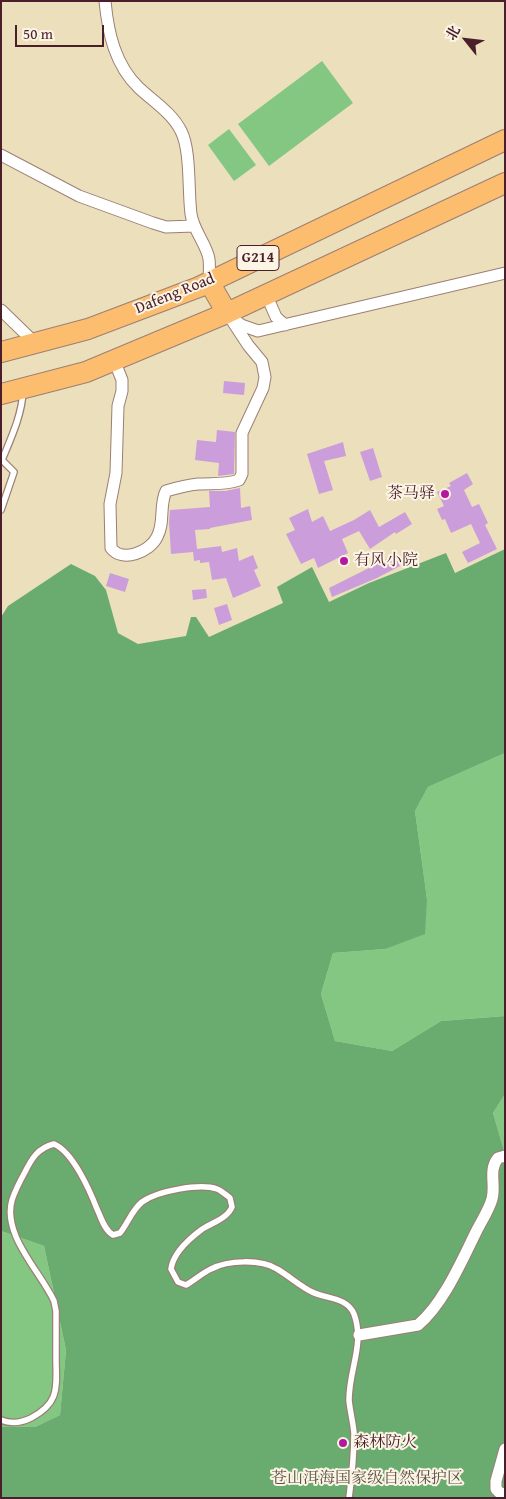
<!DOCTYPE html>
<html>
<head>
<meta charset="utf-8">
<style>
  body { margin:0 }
  #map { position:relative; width:506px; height:1499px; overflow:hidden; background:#ecdfbc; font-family:"Gentium Book Plus","Noto Serif SC",serif }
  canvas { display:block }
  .frame { position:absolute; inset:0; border:2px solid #4a1f2b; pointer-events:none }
  .north { position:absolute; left:441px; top:15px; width:50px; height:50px; -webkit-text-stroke:4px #fcf5e5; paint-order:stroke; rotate:299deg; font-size:14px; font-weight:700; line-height:20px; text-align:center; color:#4a1f2b }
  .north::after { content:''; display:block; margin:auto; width:18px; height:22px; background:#4a1f2b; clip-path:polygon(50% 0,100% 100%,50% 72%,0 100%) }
  .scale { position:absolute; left:15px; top:25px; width:89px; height:22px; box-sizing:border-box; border:2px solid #4a1f2b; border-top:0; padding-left:6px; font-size:15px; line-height:18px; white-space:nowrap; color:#4a1f2b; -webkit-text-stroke:4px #fcf5e5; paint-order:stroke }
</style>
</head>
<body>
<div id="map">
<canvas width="506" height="1499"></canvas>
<div class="frame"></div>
<div class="north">北</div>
<div class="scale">50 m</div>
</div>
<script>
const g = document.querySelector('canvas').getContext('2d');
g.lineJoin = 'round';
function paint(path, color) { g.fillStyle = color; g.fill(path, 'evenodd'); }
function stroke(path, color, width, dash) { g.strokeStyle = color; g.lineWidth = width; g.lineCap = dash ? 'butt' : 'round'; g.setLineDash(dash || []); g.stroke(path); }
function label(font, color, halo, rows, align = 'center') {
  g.font = font + ' "Gentium Book Plus","Noto Serif SC",serif'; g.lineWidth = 4; g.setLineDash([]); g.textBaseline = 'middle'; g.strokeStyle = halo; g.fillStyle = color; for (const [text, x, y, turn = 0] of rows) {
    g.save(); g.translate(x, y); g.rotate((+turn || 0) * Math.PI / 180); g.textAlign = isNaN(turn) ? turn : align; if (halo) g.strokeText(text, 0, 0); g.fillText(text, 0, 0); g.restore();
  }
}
const green = new Path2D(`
  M322,61L353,103L269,166L238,124Z
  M229,129L256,165L234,181L208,145Z
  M505,753V1016L441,1021L392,1051L335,1041L321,994L333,953L385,949L427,899L415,811L428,787Z
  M505,1094V1154L493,1113Z
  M1,1231L44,1246L66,1350L60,1415L35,1427H1Z`);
const forest = new Path2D(`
  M505,549V753L428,787L415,811L427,899L425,934L385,949L333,953L321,994L335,1041L392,1051L441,1021L505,1016V1094L493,1113L505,1154V1498H1V1427H35L60,1415L66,1350L44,1246L1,1231V617L8,606L71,564L95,576L106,590L118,633L138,644L186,636L191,617H196L209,637L283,603L277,587L312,567L329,602L369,583L446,553L455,573Z`);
const building = new Path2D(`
  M224,381L245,383L244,395L223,393Z
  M217,430L235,432L234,474L218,476L219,463L195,460L197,440L216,442Z
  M343,442L346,456L324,461L333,490L319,494L307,454Z
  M373,448L382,477L370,481L360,452Z
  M467,473L473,484L464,490L472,507L479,504L488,523L485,525L497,549L468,563L462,552L480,543L471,524L451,533L445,519L442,520L437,509L444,506L437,492L451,486L449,483Z
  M240,488L241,508L250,506L252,520L210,528V529L195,530L197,549L221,546L222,552L237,548L239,561L253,555L258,568L254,570L261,586L233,598L226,578L212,580L209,562L200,563V560L194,561L193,552L171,554L169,522L170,510L210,507L209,491H225Z
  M308,509L312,522L323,516L330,531L354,520L370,510L379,527L405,512L412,524L396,534L395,532L370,549L359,531L342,539L348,553L318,568L314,558L301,564L286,534L295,530L289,518Z
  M395,555L400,566L377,578L332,597L329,588Z
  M110,573L129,579L125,592L106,586Z
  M206,589L207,598L193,600L192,590Z
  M227,604L232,620L219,625L214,608Z`);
const lane = new Path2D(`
  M1,510L14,472L2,460C11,438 22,415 23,391
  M1,1420C11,1424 21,1423 31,1418C61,1402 56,1386 56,1358C56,1343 56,1327 56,1311L54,1301C40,1271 2,1235 12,1200C15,1191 20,1181 25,1172C32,1158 38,1148 54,1144C73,1152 90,1191 97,1209C101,1217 104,1230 113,1235L120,1233C128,1223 132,1210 142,1202C157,1191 200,1183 217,1189C222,1191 226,1195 230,1198L232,1207C227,1219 211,1223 201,1230C189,1239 173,1254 171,1269L178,1282L186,1285C195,1280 202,1273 211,1269C228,1260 261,1259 277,1269C289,1276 300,1286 312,1292C326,1299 347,1297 354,1314C365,1344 349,1369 349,1400C350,1411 353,1422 354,1433C354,1455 352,1476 349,1498`);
const street = new Path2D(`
  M105,1C108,33 115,65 139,88C153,101 172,113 181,131C191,150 188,192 191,214C193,230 207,245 209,259C210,266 209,274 209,282
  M1,155L79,196L153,223L166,227L194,226
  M266,294L276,317L285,325
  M1,310L35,343
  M234,319L241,325L258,331L505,273
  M114,360L122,380V391L118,406L116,473L110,504L111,548C122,563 150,552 157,537C165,523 159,505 166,491C176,488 187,485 198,484C213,483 225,485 239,480L242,474V433L263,388L265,377L262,362L248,345L227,313
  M359,1335L418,1325C444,1303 462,1260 477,1230C482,1220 489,1210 492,1199C496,1185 488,1170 498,1158L505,1156
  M505,1449L496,1481V1489L500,1493L505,1494`);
const highway = new Path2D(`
  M209,282L227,313
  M1,352L88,329L199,287L505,140
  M1,394L86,372L227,313L505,183`);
const markers = [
  [445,494,5,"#b5179e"],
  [344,561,5,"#b5179e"],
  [343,1443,5,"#b5179e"]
];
const shields = [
  [258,258,42]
];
const shieldNames = [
  ["G214",258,258]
];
const streetNames = [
  ["Dafeng Road",175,294,-22]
];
const poiNames = [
  ["茶马驿",435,494,"right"],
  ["有风小院",354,561],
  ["森林防火",353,1443]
];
const parkNames = [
  ["苍山洱海国家级自然保护区",367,1479]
];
paint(green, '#83c782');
paint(forest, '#6aac70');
paint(building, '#cb9edb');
stroke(lane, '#9b7f74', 8);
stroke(street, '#9b7f74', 13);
stroke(highway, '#9b7f74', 22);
stroke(lane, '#fff', 5.5);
stroke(street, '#fff', 11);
stroke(highway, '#fcbd6e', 20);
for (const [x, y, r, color] of markers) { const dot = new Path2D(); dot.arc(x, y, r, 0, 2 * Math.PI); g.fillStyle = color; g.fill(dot); stroke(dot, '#fcf5e5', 2); }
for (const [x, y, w] of shields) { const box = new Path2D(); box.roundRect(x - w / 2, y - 12.5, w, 25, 4); g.fillStyle = '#fcf5e5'; g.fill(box); stroke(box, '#4a1f2b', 1); }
label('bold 15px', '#4a1f2b', null, shieldNames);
label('16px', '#4a1f2b', '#fcf5e5', streetNames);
label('16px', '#4a1f2b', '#fcf5e5', poiNames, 'left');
label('16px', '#5b5145', '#fcf5e5', parkNames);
</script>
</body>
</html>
